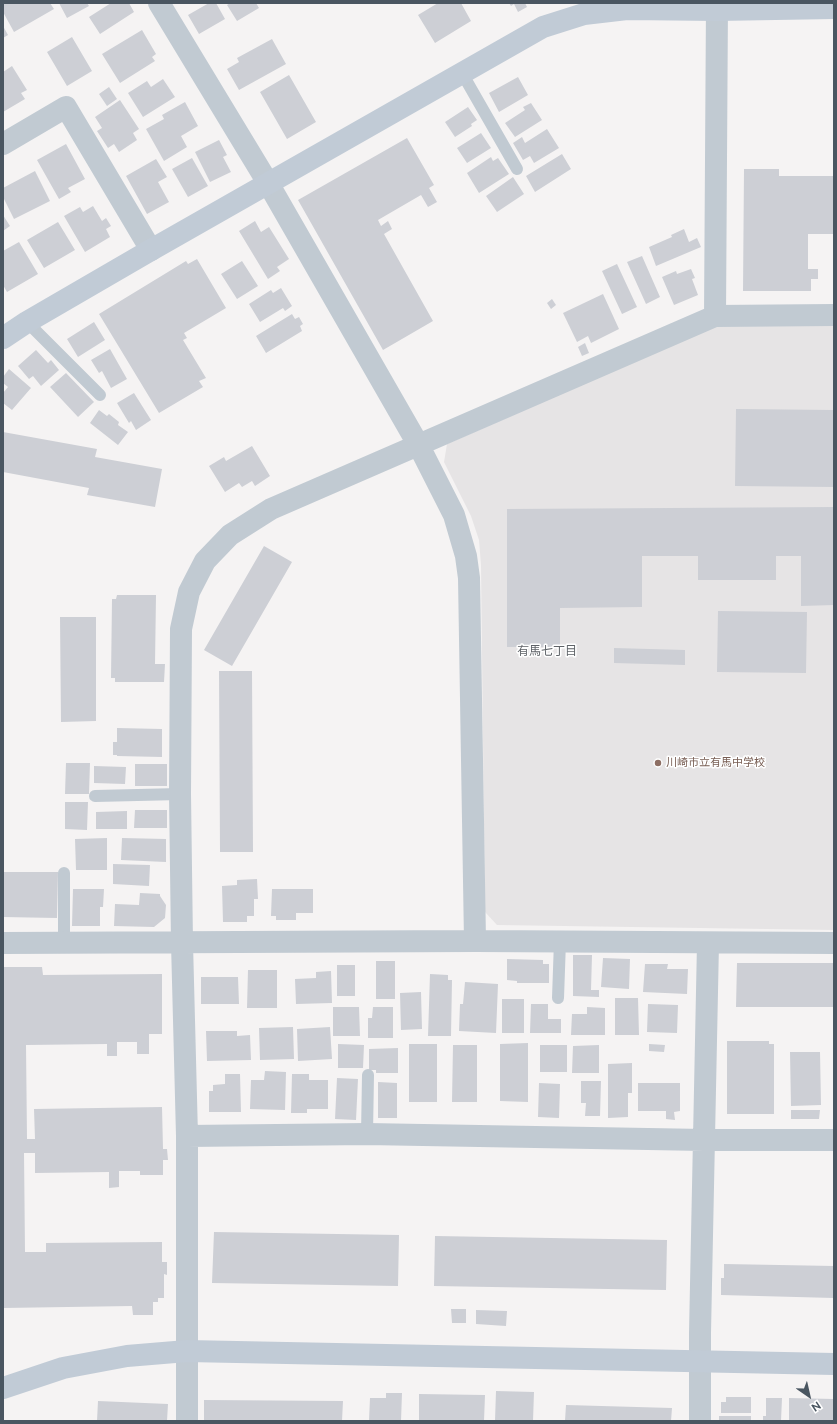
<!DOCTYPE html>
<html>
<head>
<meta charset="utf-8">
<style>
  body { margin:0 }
  #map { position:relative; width:837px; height:1424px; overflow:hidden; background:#f5f3f3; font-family:Raleway,sans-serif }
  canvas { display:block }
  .frame { position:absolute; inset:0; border:4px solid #4a5661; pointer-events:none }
  .north { position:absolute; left:789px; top:1376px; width:40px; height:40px; -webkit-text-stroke:3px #fff; paint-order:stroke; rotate:146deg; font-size:11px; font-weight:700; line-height:16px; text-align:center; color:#4a5661 }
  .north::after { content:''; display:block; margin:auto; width:14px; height:18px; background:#4a5661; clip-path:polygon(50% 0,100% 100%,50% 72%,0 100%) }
</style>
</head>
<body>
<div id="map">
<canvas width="837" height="1424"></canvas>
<div class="frame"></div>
<div class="north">N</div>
</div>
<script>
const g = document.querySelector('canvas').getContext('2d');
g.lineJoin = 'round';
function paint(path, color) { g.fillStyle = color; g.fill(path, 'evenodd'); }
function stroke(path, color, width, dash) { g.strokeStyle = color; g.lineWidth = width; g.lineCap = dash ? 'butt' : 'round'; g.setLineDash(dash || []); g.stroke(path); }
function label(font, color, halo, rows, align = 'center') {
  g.font = font + ' Raleway,"Noto Sans JP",sans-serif'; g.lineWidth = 3; g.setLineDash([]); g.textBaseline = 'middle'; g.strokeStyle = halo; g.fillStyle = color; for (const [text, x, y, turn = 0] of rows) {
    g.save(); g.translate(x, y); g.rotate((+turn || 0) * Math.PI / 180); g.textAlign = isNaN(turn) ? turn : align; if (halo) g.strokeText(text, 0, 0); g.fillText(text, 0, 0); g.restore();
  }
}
const education = new Path2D(`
  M834,324V930L497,925L485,912L481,565L479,540L471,516L444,462L447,444L718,325Z`);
const building = new Path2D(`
  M3,3H50L54,9L14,32L3,12Z
  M59,3H87L89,6L67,18Z
  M111,3H129L134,12L100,34L89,17Z
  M209,3H216L225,19L199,34L188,15Z
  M230,3H256L259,8L237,21L227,5Z
  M438,3H461L471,21L435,43L418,15Z
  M509,3H525L527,7L518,12L514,4L511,6Z
  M3,26L8,35L3,38Z
  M142,30L156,54L152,57L155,61L120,83L102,54Z
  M72,37L92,71L67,86L47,52Z
  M272,39L286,64L239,90L227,69L239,62L237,58Z
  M12,66L27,90L21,93L25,99L3,112V72Z
  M289,75L316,122L287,139L260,92Z
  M518,77L528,95L499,112L489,93Z
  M163,79L175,97L143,117L128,93L147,81L151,87Z
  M109,87L117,99L107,106L99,94Z
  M120,100L139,129L133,133L137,140L119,152L114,144L108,148L97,131L102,128L95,117Z
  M185,102L198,126L181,136L187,147L164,161L146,129L164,119L162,115Z
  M531,103L542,120L515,137L505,123L525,110L523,107Z
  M468,107L477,120L471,124L472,126L455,137L445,122Z
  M547,129L559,148L534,163L530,156L523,160L513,143L522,137L525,143Z
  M481,133L491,148L467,163L457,148Z
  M407,138L434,185L429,188L437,202L428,207L421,195L378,220L381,226L388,221L392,229L384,234L433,321L383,350L298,200Z
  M219,140L227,155L223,157L231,172L210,182L195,152Z
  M66,144L85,179L68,188L71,192L59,199L37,160Z
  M562,154L571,169L535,192L526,176Z
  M491,157L493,161L498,158L509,174L479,193L467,173Z
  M192,158L208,186L188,197L172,169Z
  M156,159L167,177L158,182L169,202L147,214L126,176Z
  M744,169H779V176H834V234H808V269H818V279H811V291H743Z
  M35,171L50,201L14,219L3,197V188Z
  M513,177L524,194L497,212L486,196Z
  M93,206L102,221L106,218L111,226L106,229L110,237L85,252L64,216L80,207L83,212Z
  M3,215L10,226L3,231Z
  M255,221L261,232L269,227L289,259L277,267L280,271L268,279L239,231Z
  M58,222L75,250L44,268L27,240Z
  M684,229L689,242L697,238L701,247L656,266L649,247L672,237L671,235Z
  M19,242L38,274L7,292L3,285V251Z
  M642,256L660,297L646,304L627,262Z
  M197,259L226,308L184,333L187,338L183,340L206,378L199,381L203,387L159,413L99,314L186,261L188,264Z
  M242,261L258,286L237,299L221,274Z
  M617,264L637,307L622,314L602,271Z
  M691,269L695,278L692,279L698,295L674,305L662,277L676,271L677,274Z
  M281,288L292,306L285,311L283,308L260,322L249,304L271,290L273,293Z
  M603,294L619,329L591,343L588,336L577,342L563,313Z
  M552,299L556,305L551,309L547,303Z
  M292,314L295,319L299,317L303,324L300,326L302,331L266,353L256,336Z
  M94,322L105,340L78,357L67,339Z
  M585,343L589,353L582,356L578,347Z
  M110,349L127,379L111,388L102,371L99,373L91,360Z
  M36,350L48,363L51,360L59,370L41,386L33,376L29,379L18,366Z
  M9,369L31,388L12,410L3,403V393L8,387L3,383V377Z
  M66,373L94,402L78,417L50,387Z
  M134,393L151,420L136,430L131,421L129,423L117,403Z
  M736,409L834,410V487L735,486Z
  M99,410L107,416L109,414L119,422L118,425L128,432L118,445L90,423Z
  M3,432L97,449L95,457L162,469L155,507L87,495L89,488L3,472Z
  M252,446L270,476L255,486L252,481L242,487L239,483L225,492L209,466L224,457L226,461Z
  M834,507V605L801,606V556H776V580H698V556H642V607L560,608V647H507V509Z
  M264,546L292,562L232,666L204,650Z
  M117,595H156L155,664H165L164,682H115V678H111L112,599H116Z
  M718,611L807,612L806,673L717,672Z
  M60,617H96V721L61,722Z
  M614,648L685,650V665L614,663Z
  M219,671H252L253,852H220Z
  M117,728L162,729V757L117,756V755H113V742H117Z
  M66,763H90L89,794H65Z
  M135,764H167V786H135Z
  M94,766L126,767L125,784L94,783Z
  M65,802H88L87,830L65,829Z
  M135,810H167V828H134Z
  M127,811V829H96V812Z
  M107,838V870H76L75,839Z
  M122,838L166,839V862L121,860Z
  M113,864L150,865L149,886L113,884Z
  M3,872H58L57,918L3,917Z
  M257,879L258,899H254V916H247V922H223L222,886L237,885V880Z
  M73,889H104L103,907H100V926H72Z
  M272,889H313V913H296V920H276V916H271Z
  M140,893L160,894V896L166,905L165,918L154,927L114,926L115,904L139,905Z
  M573,955H592L591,990H599V997L573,996Z
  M603,958L630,959L629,989L601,987Z
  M507,959L543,960V964H549V983H517V981L507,980Z
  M376,961H395V999H376Z
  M737,963H834V1007H736Z
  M645,964H668L667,969H688L687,994L643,992Z
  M337,965H355V996H337Z
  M3,967H42L43,975L162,974V1034H149V1054H137V1042H117V1056H107V1044L26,1045L27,1139H35L34,1109L162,1107L163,1149H167L168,1160H163V1175H140V1171H119V1187L109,1188V1172L35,1173V1153H24L25,1252H46V1243L162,1242V1262H167V1275L164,1274V1298H158V1302H153V1315H133L132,1306L3,1308Z
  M248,970H277V1008H247Z
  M331,971L332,1003L296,1004L295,979L316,978V972Z
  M430,974L448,975V980H452L451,1036H428Z
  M201,977H238L239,1004H201Z
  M465,982L498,984L496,1033L459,1031L460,1004H463Z
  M421,992L422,1029L401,1030L400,993Z
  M615,998H638L639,1035H615Z
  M502,999H524V1033H502Z
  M531,1004H548V1019H561V1033H530Z
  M648,1004L678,1005L677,1033L647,1032Z
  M333,1007H359L360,1036H333Z
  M373,1007H393V1038H368V1018H372Z
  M587,1007L605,1008V1035H571L572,1014H587Z
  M293,1027L294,1059L260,1060L259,1028Z
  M330,1027L332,1059L298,1061L297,1029Z
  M206,1031H237V1036L250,1035L251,1060L207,1061Z
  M727,1041H769V1044H774V1114H727Z
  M528,1043V1102L500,1101V1044Z
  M338,1044L364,1045L363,1068H338Z
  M409,1044H437V1102H409Z
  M649,1044L665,1045L664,1052L649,1051Z
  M453,1045H477V1102H452Z
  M540,1045H567V1072H540Z
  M599,1045V1073H572L573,1046Z
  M398,1048V1073H376V1070H369V1049Z
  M790,1052H820L821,1105L791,1106Z
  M632,1063V1093H628V1117L608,1118V1064Z
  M265,1071L286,1072L285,1110L250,1109L251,1080H264Z
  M225,1074H240L241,1112H209V1091H213V1085L225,1084Z
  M292,1074H309V1080H328V1109H307V1113H291Z
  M337,1078L358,1079L356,1120L335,1119Z
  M581,1081H601L600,1116H585L586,1103H581Z
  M378,1082L397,1083V1118H378Z
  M539,1083L560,1084L559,1118L538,1117Z
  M638,1083H680V1111L674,1112L675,1120L666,1119V1111H638Z
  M791,1110H820L819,1119H791Z
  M214,1232L399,1235L398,1286L212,1283Z
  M435,1236L667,1240L666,1290L434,1286Z
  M724,1264L834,1266V1298L721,1295V1278H724Z
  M451,1309H466V1323H452Z
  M476,1310L507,1311L506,1326L476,1324Z
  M496,1391L534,1392L533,1421H495Z
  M386,1393H402L401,1421H369L370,1398H386Z
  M419,1394L485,1395L484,1421H419Z
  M726,1397H751V1413H721V1402H726Z
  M766,1398H782L781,1421H763V1416H766Z
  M789,1398L834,1399V1421H789Z
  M204,1400L343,1401L342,1421H204Z
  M98,1401L168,1404L167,1421H97Z
  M566,1405L672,1408L671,1421H565Z
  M719,1416H751V1421H719Z`);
const lane = new Path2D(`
  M462,73L517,169
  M27,322L100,395
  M95,796L180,794
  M64,943V873
  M558,998L560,941
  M367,1134L368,1075`);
const street = new Path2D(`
  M159,3L268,183L419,446L454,515L466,556L469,578L475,941
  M3,144L66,107L151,250
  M715,316L717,3
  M3,943L475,941L834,943
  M187,1136L367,1134L704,1140H834
  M187,1421V1136L182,943L180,794L181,629L189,592L205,561L230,535L271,509L715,316L834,315
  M700,1421V1333L708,943`);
const secondary = new Path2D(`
  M3,338L27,322L151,250L543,27L584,14L627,9L717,10L834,8
  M3,1388L63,1368L127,1356L187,1351L834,1364`);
const markers = [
  [658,763,4,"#8d6e63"]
];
const educationNames = [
  ["川崎市立有馬中学校",666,763]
];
const neighbourhoodNames = [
  ["有馬七丁目",547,651]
];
paint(education, '#e6e4e5');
paint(building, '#cdcfd5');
stroke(lane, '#c1cad2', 12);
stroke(street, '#c1cad2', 22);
stroke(secondary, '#c1cbd6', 22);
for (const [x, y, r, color] of markers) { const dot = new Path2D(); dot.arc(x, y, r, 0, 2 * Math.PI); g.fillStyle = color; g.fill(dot); stroke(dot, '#fff', 1.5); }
label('11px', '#785e54', '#fff', educationNames, 'left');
label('12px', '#5f6368', '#fff', neighbourhoodNames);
</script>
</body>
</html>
